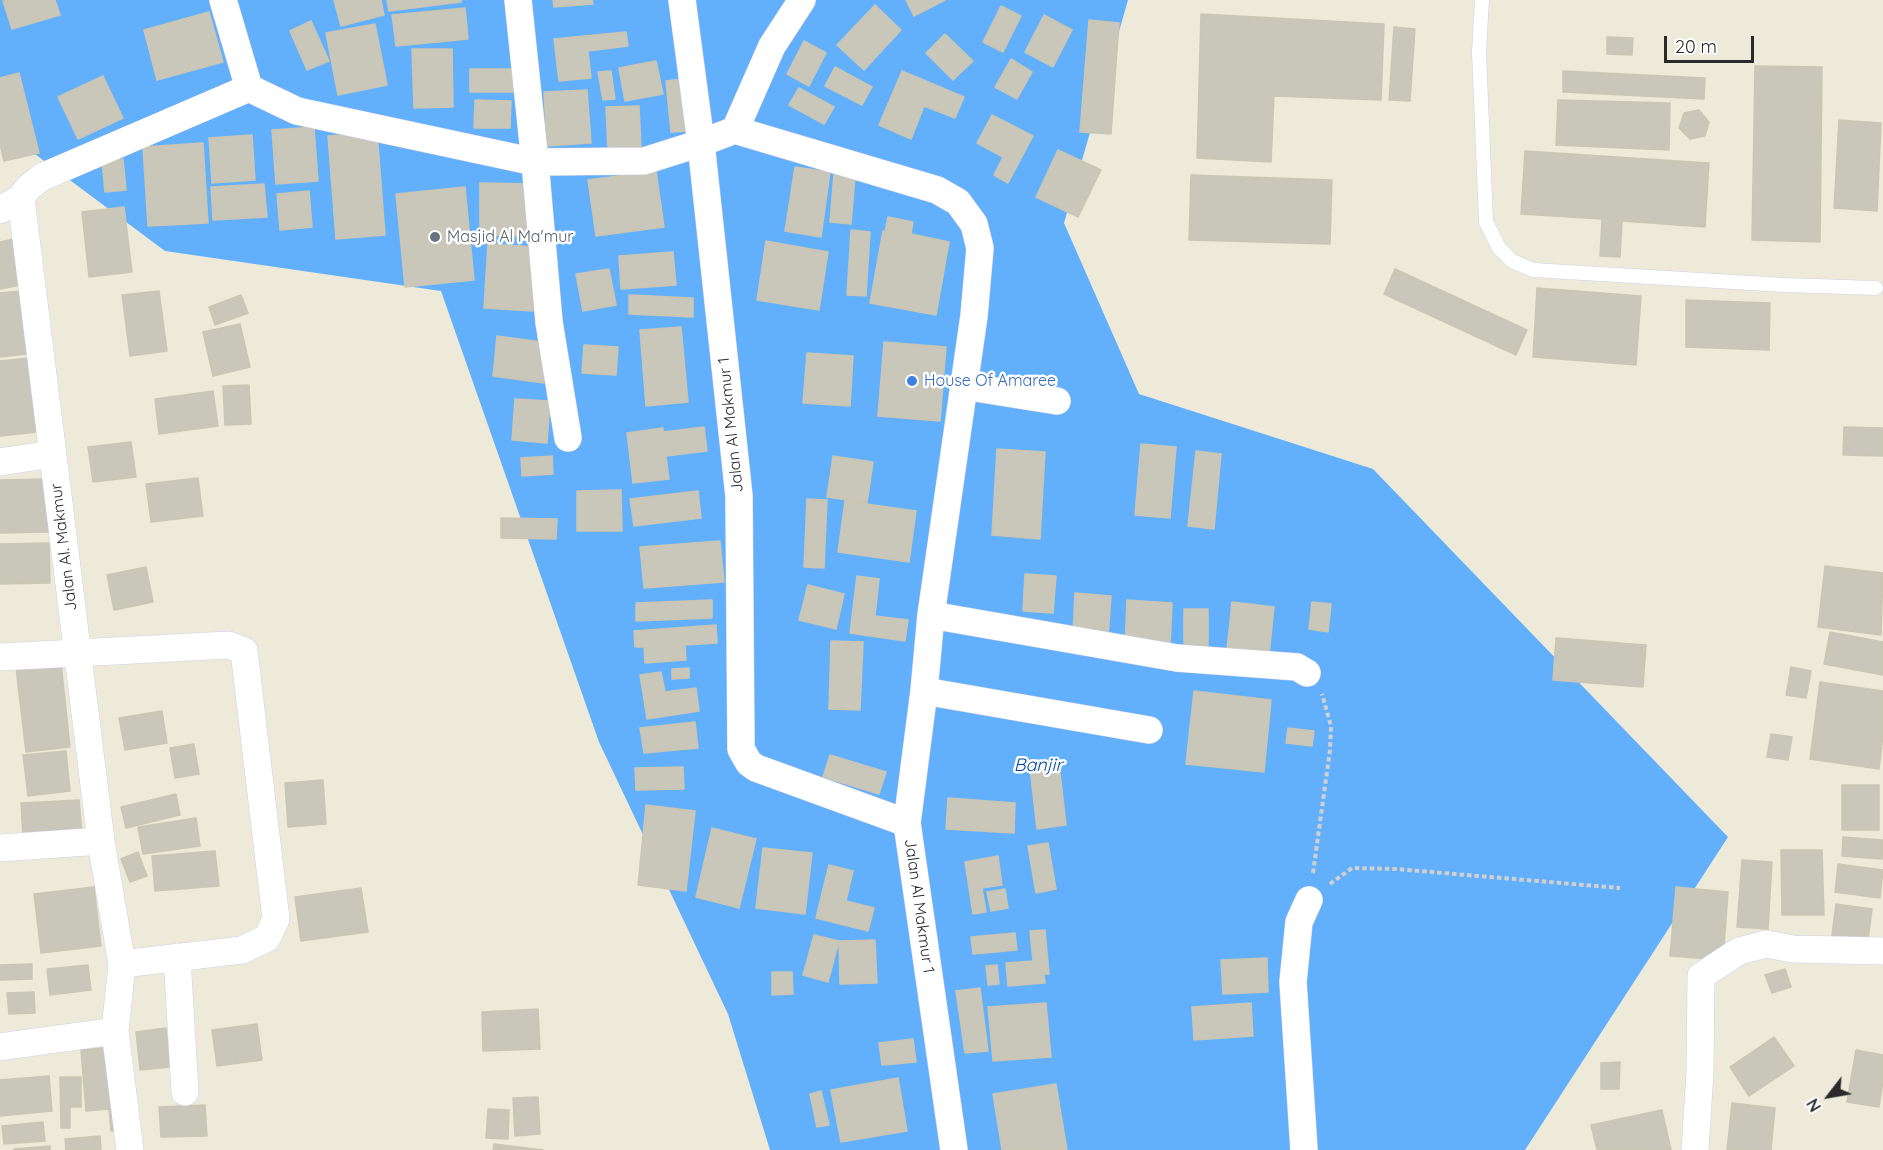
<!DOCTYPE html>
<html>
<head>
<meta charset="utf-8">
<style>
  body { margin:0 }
  #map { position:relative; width:1883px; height:1150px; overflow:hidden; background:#eeeada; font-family:Quicksand,sans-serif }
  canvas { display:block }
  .north { position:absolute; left:1799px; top:1066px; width:60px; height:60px; -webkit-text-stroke:4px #fff; paint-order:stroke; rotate:239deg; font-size:16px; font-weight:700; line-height:24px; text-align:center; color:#2a2a2a }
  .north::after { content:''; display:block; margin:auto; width:21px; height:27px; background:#2a2a2a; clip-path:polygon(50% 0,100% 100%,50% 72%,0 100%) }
  .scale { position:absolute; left:1664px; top:36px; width:90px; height:27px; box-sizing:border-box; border:3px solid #2a2a2a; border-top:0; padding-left:8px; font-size:18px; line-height:21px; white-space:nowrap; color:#2a2a2a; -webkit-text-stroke:4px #fff; paint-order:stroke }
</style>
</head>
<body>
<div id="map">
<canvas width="1883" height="1150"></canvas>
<div class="north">N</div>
<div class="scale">20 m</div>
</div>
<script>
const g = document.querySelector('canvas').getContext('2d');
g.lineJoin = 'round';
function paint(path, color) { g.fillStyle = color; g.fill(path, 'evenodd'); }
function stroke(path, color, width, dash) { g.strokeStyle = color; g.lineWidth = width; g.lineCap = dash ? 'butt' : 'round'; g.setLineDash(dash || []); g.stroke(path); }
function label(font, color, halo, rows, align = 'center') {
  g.font = font + ' Quicksand,sans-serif'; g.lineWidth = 5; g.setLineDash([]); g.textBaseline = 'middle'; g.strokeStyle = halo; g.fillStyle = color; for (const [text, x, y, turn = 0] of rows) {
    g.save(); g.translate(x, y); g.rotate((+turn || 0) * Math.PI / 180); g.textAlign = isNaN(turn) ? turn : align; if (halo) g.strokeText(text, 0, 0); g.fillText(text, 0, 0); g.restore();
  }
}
const water = new Path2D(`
  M0,0H1128L1064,223L1139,394L1373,469L1728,837L1525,1150H770L728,1014L599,742L441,291L165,251L0,128Z`);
const building = new Path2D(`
  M7,0H55L60,15L12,29L3,1Z
  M334,0H381L384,15L341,26Z
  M387,0H461V2L389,11Z
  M553,0H592L593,4L554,7Z
  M906,0H945L914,16Z
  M875,5L901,30L864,70L837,45Z
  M1001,6L1021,16L1003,52L983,42Z
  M465,8L468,39L396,46L392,15Z
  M209,12L223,62L157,80L144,30Z
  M1201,14L1384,24L1381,100L1274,96L1271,162L1197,158Z
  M1044,15L1072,30L1053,67L1025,52Z
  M1089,20L1119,23L1111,134L1080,132Z
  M311,21L329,61L307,70L290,31Z
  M375,24L387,85L338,95L326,33Z
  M1394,27L1415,29L1410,101L1389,100Z
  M626,32L628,46L588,51L591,78L559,81L554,39Z
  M945,34L973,61L953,80L926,53Z
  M1607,37L1633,38L1632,55L1607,54Z
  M804,41L826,53L809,86L787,74Z
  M412,49H452L453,107L414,108Z
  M1011,59L1032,72L1017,99L995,87Z
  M656,61L663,94L625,101L619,68Z
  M1755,66L1822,67L1820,242L1752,240Z
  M835,67L872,87L862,105L825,86Z
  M470,69H515V92H470Z
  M611,71L615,99L603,100L598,72Z
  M902,71L964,97L955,118L924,106L911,139L879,125Z
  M1563,71L1705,78L1704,99L1563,92Z
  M19,73L39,153L4,161L0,144V78Z
  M103,76L123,118L78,139L58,97Z
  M684,79L689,131L671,132L666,81Z
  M799,88L834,107L824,124L789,105Z
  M587,90L591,143L547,146L544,92Z
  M475,100L511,101L510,128H474Z
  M1558,100L1670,103L1669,150L1556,145Z
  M639,106L641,149L608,150L606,107Z
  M1699,110L1709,122L1705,136L1690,139L1679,128L1684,113Z
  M992,115L1033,136L1008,183L994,175L1003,157L977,143Z
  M1839,120L1881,123L1877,211L1834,208Z
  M314,127L318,181L276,184L272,130Z
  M377,132L385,235L336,239L328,136Z
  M252,135L255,180L212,183L209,138Z
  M203,143L208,223L148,226L143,147Z
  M1058,150L1101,170L1078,217L1036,197Z
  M1525,151L1709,163L1705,227L1622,221L1620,257L1600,256L1602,219L1521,214Z
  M123,159L126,190L105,192L102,161Z
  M795,167L830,172L821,237L785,231Z
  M656,171L664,227L596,236L588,180Z
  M834,174L855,176L851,224L830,222Z
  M1191,175L1332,180L1330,244L1189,240Z
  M480,183L533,184L532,236L480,235Z
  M264,184L267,217L213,220L211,187Z
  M465,187L474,280L405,287L396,194Z
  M309,191L312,227L280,230L277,194Z
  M124,207L132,272L89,277L82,212Z
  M888,217L913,222L911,234L949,242L936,315L870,303L883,231L885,232Z
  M851,230L870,232L866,296L847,295Z
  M13,239L21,285L0,289V242Z
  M766,241L828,252L819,310L757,300Z
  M488,244L536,247L533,311L484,308Z
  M673,252L676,285L621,289L619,256Z
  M609,269L616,305L583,311L576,274Z
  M1395,269L1527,330L1516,355L1384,294Z
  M1537,288L1641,296L1636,365L1533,357Z
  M20,291L27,354L0,357V293Z
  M159,291L167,351L130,356L122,295Z
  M241,295L248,313L215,325L209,307Z
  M629,295L693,298V317L629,314Z
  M1686,300L1770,303L1769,350L1686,347Z
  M240,324L250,367L213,376L203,332Z
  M681,327L688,402L646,406L640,330Z
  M497,336L549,343L544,383L493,376Z
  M884,342L946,347L940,421L878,416Z
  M584,345L618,347L616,375L582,373Z
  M807,353L853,356L850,406L803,403Z
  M29,358L37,432L0,436V361Z
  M249,385L251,424L225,425L223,386Z
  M213,391L218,426L159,434L155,399Z
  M515,399L550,401L547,443L512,440Z
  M704,427L707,451L666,456L669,479L633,483L627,433L663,428V432Z
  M1844,427L1883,428V456L1843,455Z
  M131,442L136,477L93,482L88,447Z
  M1141,444L1176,447L1170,518L1135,515Z
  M997,449L1045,452L1040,539L992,535Z
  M1196,451L1221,454L1214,529L1188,526Z
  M552,456L553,474L522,476L521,458Z
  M833,456L873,462L867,503L827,497Z
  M198,478L203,516L151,522L146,484Z
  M48,479L49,532L0,533V480Z
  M621,490L622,531H577V491Z
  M698,491L701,518L634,526L630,499Z
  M807,499L827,500L824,568L804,567Z
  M845,501L916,511L909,562L838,552Z
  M501,518L557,519L556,539L501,538Z
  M720,541L724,582L644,588L640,547Z
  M49,543L50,583L0,584V544Z
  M1825,566L1883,573L1881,635L1818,627Z
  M146,567L153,602L114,610L107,575Z
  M1025,574L1056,576L1053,613L1023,611Z
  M857,576L879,579L875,616L908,620L905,641L850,633Z
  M808,585L844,594L836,629L799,620Z
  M1075,593L1111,596L1108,637L1073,634Z
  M712,600V618L636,621V603Z
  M1127,600L1172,603L1170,647L1125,644Z
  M1232,602L1274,607L1269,655L1227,650Z
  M1312,602L1331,604L1328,632L1309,629Z
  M1184,609H1208V649H1184Z
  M716,625L717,643L685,645L686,660L645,663L644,647H635L634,631Z
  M1830,632L1883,642V675L1824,664Z
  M1556,638L1646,645L1643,687L1553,680Z
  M831,641L863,642L860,710L829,709Z
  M61,663L70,747L26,752L16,668Z
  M1791,667L1811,671L1806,698L1786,695Z
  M689,668V678L672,679V669Z
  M661,672L665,692L696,688L699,711L647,719L640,675Z
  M1820,682L1883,691V736L1879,769L1810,759Z
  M1194,691L1271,700L1264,772L1186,764Z
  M162,711L167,743L125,750L119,718Z
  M695,722L698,748L644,753L640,728Z
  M1288,728L1314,731L1312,746L1286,743Z
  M1771,734L1792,737L1788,760L1767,757Z
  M194,744L199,774L175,778L170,748Z
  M66,751L70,791L28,796L23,755Z
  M830,755L886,772L879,794L823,777Z
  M1059,764L1066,825L1037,829L1030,768Z
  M683,767L684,789L636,790L635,768Z
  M323,780L326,824L288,827L285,783Z
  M1842,785H1879V830H1842Z
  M176,794L180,815L126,828L121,807Z
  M948,798L1015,803L1014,833L946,829Z
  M79,800L82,833L23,837L21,803Z
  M646,805L695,811L686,891L638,885Z
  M196,818L200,846L143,854L138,827Z
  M712,828L756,839L739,908L696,897Z
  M1843,837L1883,840L1882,859L1842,856Z
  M1048,843L1056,889L1036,893L1028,846Z
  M763,848L812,853L805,914L756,908Z
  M1781,850H1822L1824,915H1782Z
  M215,851L219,886L155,891L152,856Z
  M138,852L147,876L130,882L121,859Z
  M998,856L1002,885L982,888L986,912L973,914L965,862Z
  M1742,860L1772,862L1768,929L1737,927Z
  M1838,864L1883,870L1880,898L1835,892Z
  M829,865L853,871L846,901L874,908L868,931L816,918Z
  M94,887L101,946L41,953L34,894Z
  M1676,887L1728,892L1723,960L1670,956Z
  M361,888L368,932L301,941L295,897Z
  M1005,889L1008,908L991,911L987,892Z
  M1836,904L1872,909L1867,948L1831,943Z
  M1045,930L1049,974H1044L1045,983L1008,986L1006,963L1033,961L1030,931Z
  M1015,933L1017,950L973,954L971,937Z
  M814,935L839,941L828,982L803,975Z
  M875,940L877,983L840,984L839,941Z
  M1267,958L1268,992L1223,994L1221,960Z
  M32,964V979L0,980V965Z
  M88,965L91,990L50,995L47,969Z
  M997,965L999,984L988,985L986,966Z
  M1785,969L1791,987L1772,993L1765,975Z
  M772,972H792L793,994L772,995Z
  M980,988L988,1051L965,1053L956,991Z
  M34,992L35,1013L9,1014L7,993Z
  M1046,1003L1051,1057L993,1061L988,1007Z
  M1251,1003L1253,1036L1194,1040L1192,1007Z
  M538,1009L540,1049L483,1051L482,1012Z
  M257,1024L262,1060L217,1066L212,1030Z
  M166,1028L170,1067L140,1070L136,1032Z
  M1774,1037L1794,1066L1749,1096L1730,1067Z
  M913,1039L916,1062L882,1065L879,1043Z
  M113,1047L120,1131H111L109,1109L86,1111L81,1050Z
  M1856,1050L1883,1055V1082L1879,1107L1847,1102Z
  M1620,1062L1619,1089H1601V1063Z
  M49,1076L52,1111L0,1116V1080Z
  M60,1077H81V1107H70V1128H61Z
  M898,1078L907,1131L841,1142L831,1090Z
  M1056,1084L1067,1150H1002L993,1094Z
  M821,1091L829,1125L817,1127L810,1094Z
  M538,1097L540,1134L515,1136L513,1098Z
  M1732,1103L1775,1108L1771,1150H1727Z
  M205,1105L207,1136L161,1137L159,1107Z
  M488,1109L509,1110L508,1139L486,1138Z
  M1662,1110L1671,1150H1597L1591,1125Z
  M43,1122L45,1141L4,1144L2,1126Z
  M100,1136L101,1150H66L65,1139Z
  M494,1144L543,1150H493Z
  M50,1146V1150H14V1149Z`);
const path = new Path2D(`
  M1313,873L1330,750L1331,726L1322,694
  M1330,884L1352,868L1396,869L1620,888`);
const lane = new Path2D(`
  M1482,0L1479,52L1486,222L1499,248L1512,261L1533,270L1784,285L1876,288`);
const street = new Path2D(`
  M223,0L249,88L297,111L535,162L644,161L701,143L735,130L937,190L958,202L974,224L980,248L974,316L931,615L924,691L907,823
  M518,0L535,162L549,322L568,438
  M682,0L701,143L739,496L741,749L749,763L756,768L907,823L954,1150
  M735,130L772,46L802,0
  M0,210L21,198
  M963,386L1057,401
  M0,462L53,454
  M931,615L1177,658L1297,667L1307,673
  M0,657L229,645L244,651L276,919L267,938L242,950L122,964
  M924,691L1149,730
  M0,848L101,841
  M177,957L185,1092
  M0,1047L115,1031
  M130,1150L115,1031L122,964L101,841L21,198L28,188L42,177L249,88
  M1304,1150L1293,982L1299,922L1309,900
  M1695,1150L1700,1072L1701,976L1739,951L1766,944L1793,949L1883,951`);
const markers = [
  [435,237,6,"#6b7280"],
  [912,381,6,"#3f7fe0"]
];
const worshipNames = [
  ["Masjid Al Ma'mur",447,237]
];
const shopNames = [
  ["House Of Amaree",924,381]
];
const streetNames = [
  ["Jalan Al Makmur 1",731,425,-96],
  ["Jalan Al. Makmur",64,547,-97],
  ["Jalan Al Makmur 1",919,906,82]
];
const waterNames = [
  ["Banjir",1038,766]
];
paint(water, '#62affb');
paint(building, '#c9c6ba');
stroke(building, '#c9c7b4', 1.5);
stroke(lane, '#d0d0e5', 15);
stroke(street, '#d0d0e5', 28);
stroke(path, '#d0d0d0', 4, [4.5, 3]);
stroke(lane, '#fff', 14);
stroke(street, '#fff', 27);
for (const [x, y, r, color] of markers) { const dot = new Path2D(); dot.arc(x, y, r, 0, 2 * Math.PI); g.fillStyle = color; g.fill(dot); stroke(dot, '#fff', 2); }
label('16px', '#5b616d', '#fff', worshipNames, 'left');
label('16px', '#366cbe', '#fff', shopNames, 'left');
label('16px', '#2a2a2a', '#fff', streetNames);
label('italic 18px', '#0048a8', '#fff', waterNames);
</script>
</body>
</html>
